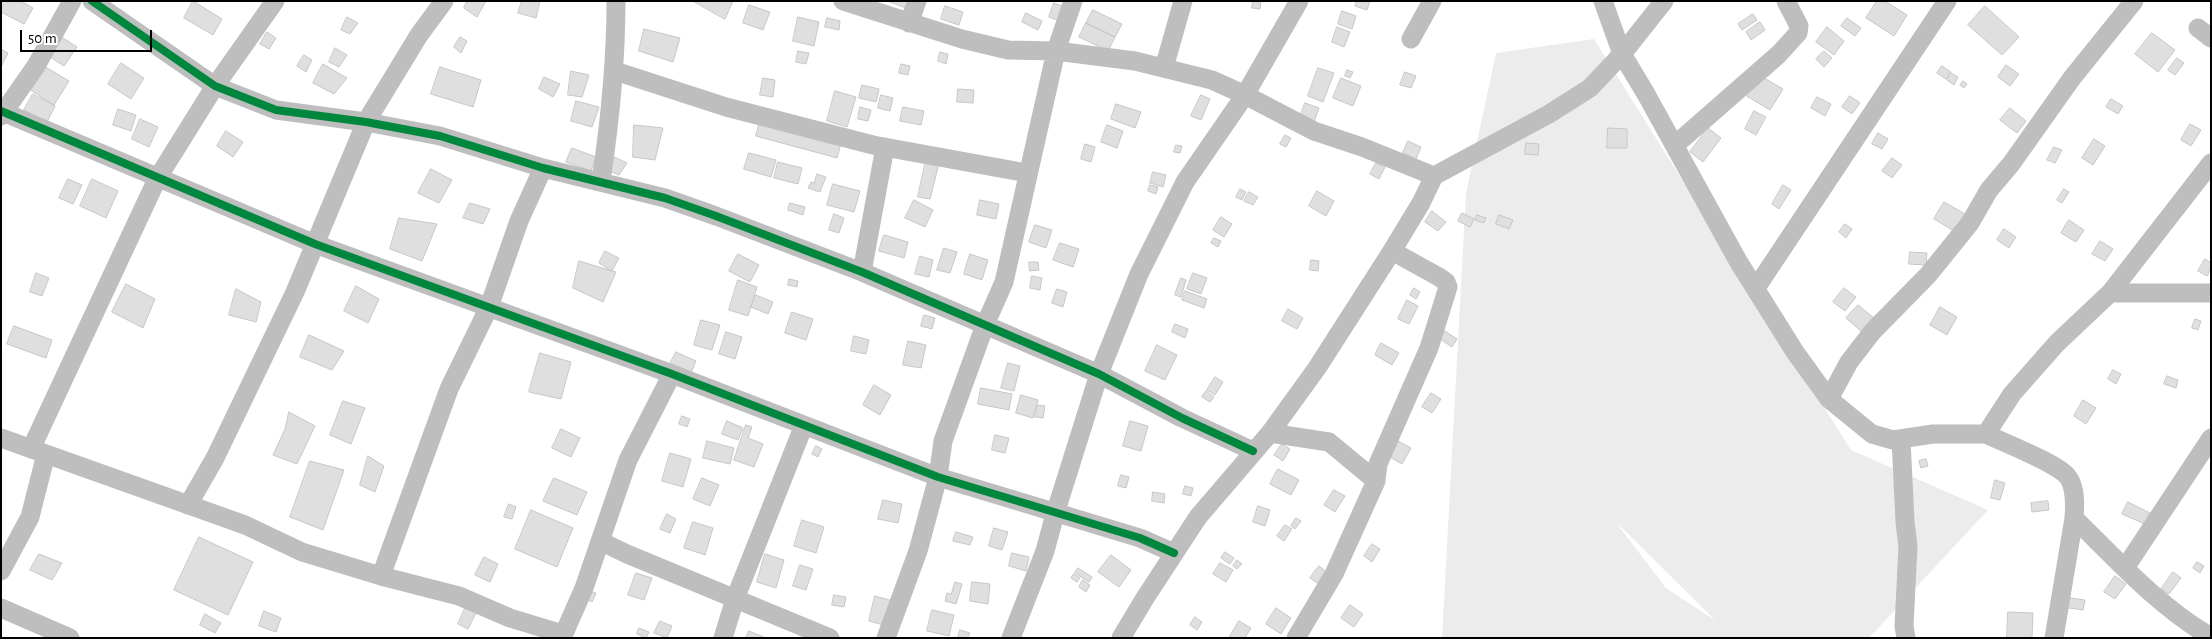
<!DOCTYPE html>
<html>
<head>
<meta charset="utf-8">
<style>
  body { margin:0 }
  #map { position:relative; width:2212px; height:639px; overflow:hidden; background:#fff; font-family:"Alegreya Sans",sans-serif }
  canvas { display:block }
  .frame { position:absolute; inset:0; border:2px solid #000; pointer-events:none }
  .scale { position:absolute; left:20px; top:30px; width:132px; height:22px; box-sizing:border-box; border:2px solid #000; border-top:0; padding-left:6px; font-size:15px; line-height:18px; white-space:nowrap; color:#000; -webkit-text-stroke:4px #fff; paint-order:stroke }
</style>
</head>
<body>
<div id="map">
<canvas width="2212" height="639"></canvas>
<div class="frame"></div>
<div class="scale">50 m</div>
</div>
<script>
const g = document.querySelector('canvas').getContext('2d');
g.lineJoin = 'round';
function paint(path, color) { g.fillStyle = color; g.fill(path, 'evenodd'); }
function stroke(path, color, width, dash) { g.strokeStyle = color; g.lineWidth = width; g.lineCap = dash ? 'butt' : 'round'; g.setLineDash(dash || []); g.stroke(path); }
const green = new Path2D(`
  M1594,39L1851,450L1988,510L1869,638H1442L1466,193L1496,53ZM1618,525H1619L1716,621L1666,588Z`);
const building = new Path2D(`
  M4,1H21L33,8L24,24L1,12Z
  M193,1L222,19L213,35L184,18Z
  M467,1H486L477,17L464,8Z
  M522,1H540L536,18L518,13Z
  M693,1H733L725,19Z
  M888,1H910L907,8Z
  M1253,1H1261L1260,9L1252,8Z
  M1357,1H1370L1367,10L1355,6Z
  M1877,1H1885L1907,15L1894,36L1866,18Z
  M1054,3L1065,7L1060,21L1049,17Z
  M749,5L770,12L763,30L743,23Z
  M945,6L963,12L959,25L941,19Z
  M1985,6L2019,37L2002,55L1968,25Z
  M1093,10L1122,24L1115,37L1086,23Z
  M1342,11L1356,16L1352,29L1338,24Z
  M1026,13L1042,21L1038,30L1022,22Z
  M1753,14L1757,20L1742,30L1738,24Z
  M347,17L358,23L350,34L341,30Z
  M798,17L819,22L814,46L793,41Z
  M827,18L840,21L839,30L825,27Z
  M1847,18L1861,28L1855,36L1841,26Z
  M1760,22L1765,30L1751,40L1746,32Z
  M1086,23L1115,37L1108,51L1079,37Z
  M1337,27L1350,32L1344,47L1332,42Z
  M1827,27L1844,41L1834,55L1816,42Z
  M644,29L680,38L673,62L639,51Z
  M267,32L276,38L269,49L260,44Z
  M2152,33L2175,50L2158,72L2135,54Z
  M60,36L77,47L64,66L47,55Z
  M460,37L467,41L461,53L454,47Z
  M335,48L347,55L339,67L329,62Z
  M1,49L8,53L1,67Z
  M798,51L809,53L806,64L796,62Z
  M1824,51L1832,58L1824,67L1816,59Z
  M940,52L948,54L946,64L938,61Z
  M304,55L312,60L306,72L297,66Z
  M2177,58L2184,63L2175,75L2168,70Z
  M121,63L144,78L131,99L108,84Z
  M323,64L347,78L334,94L313,83Z
  M901,64L910,66L908,75L899,73Z
  M2006,65L2019,74L2010,86L1998,77Z
  M44,66L69,81L54,105L29,89Z
  M1942,66L1951,72L1946,79L1937,73Z
  M440,67L481,80L473,107L431,94Z
  M1318,68L1334,73L1323,102L1308,96Z
  M1347,70L1353,72L1350,78L1345,76Z
  M571,71L589,75L582,97L568,95Z
  M1405,72L1416,76L1411,88L1400,85Z
  M1951,73L1958,77L1954,85L1947,80Z
  M1757,74L1783,89L1770,110L1745,95Z
  M544,77L560,84L553,97L539,89Z
  M763,78L775,80L773,97L760,95Z
  M1341,78L1361,86L1353,106L1333,98Z
  M1963,81L1967,84L1964,88L1960,85Z
  M862,85L879,89L876,102L859,98Z
  M958,89L974,90L973,103L957,102Z
  M835,91L856,97L847,127L827,121Z
  M33,94L55,106L47,122L24,110Z
  M881,95L893,98L890,111L878,108Z
  M1201,95L1210,99L1201,120L1191,116Z
  M1850,96L1860,103L1852,114L1842,107Z
  M1817,97L1831,104L1825,116L1811,108Z
  M2111,99L2123,106L2118,114L2106,107Z
  M576,101L599,107L592,127L571,121Z
  M1305,103L1319,108L1314,122L1300,117Z
  M1116,104L1141,112L1135,128L1111,119Z
  M860,107L871,110L868,121L858,119Z
  M903,107L924,111L921,125L900,121Z
  M2010,108L2026,121L2017,133L2000,120Z
  M118,109L136,115L131,131L113,125Z
  M1754,111L1766,117L1756,135L1745,129Z
  M761,118L842,140L837,158L756,136Z
  M140,119L158,127L149,147L132,139Z
  M2190,124L2201,130L2191,146L2181,140Z
  M634,125L663,128L655,160L633,157Z
  M1107,125L1123,131L1117,148L1101,142Z
  M1608,128L1627,129V148H1607Z
  M1708,128L1721,138L1703,162L1690,152Z
  M226,131L243,142L233,157L217,146Z
  M1878,133L1888,139L1882,149L1872,144Z
  M1285,135L1291,138L1286,147L1280,144Z
  M2094,139L2105,146L2093,165L2082,158Z
  M1408,141L1421,147L1416,159L1403,153Z
  M1526,143L1539,144L1538,155L1525,154Z
  M1085,144L1095,147L1091,162L1081,159Z
  M1176,145L1182,146L1180,153L1174,152Z
  M2054,147L2062,150L2055,163L2047,160Z
  M572,148L596,157L591,171L566,162Z
  M749,153L776,160L771,177L744,169Z
  M610,155L627,163L619,175L607,170Z
  M1892,158L1902,165L1892,178L1882,171Z
  M926,160L939,163L930,199L918,197Z
  M778,162L802,168L798,184L774,178Z
  M1376,163L1385,167L1379,179L1370,174Z
  M431,169L452,180L439,203L418,193Z
  M1153,172L1166,175L1163,187L1150,183Z
  M817,174L826,177L820,192L808,188L811,182L814,183Z
  M68,179L82,185L73,204L59,198Z
  M92,179L118,191L106,218L80,206Z
  M833,184L860,191L854,212L827,205Z
  M1150,185L1158,187L1156,194L1148,191Z
  M1783,185L1791,190L1779,209L1772,204Z
  M1240,189L1246,192L1242,200L1236,197Z
  M2064,189L2069,192L2062,203L2057,200Z
  M1317,191L1334,201L1326,216L1309,206Z
  M1249,192L1258,197L1253,205L1244,201Z
  M914,200L933,210L925,227L905,218Z
  M980,200L999,204L996,219L977,215Z
  M1944,202L1965,214L1954,231L1934,219Z
  M470,203L490,209L483,224L463,218Z
  M790,203L805,207L803,215L788,210Z
  M1432,211L1446,222L1438,231L1425,222Z
  M1462,213L1474,219L1470,227L1458,221Z
  M834,214L844,218L839,233L829,230Z
  M1477,215L1486,218L1484,223L1475,220Z
  M1499,215L1513,220L1509,229L1496,224Z
  M1221,217L1232,224L1224,237L1213,230Z
  M399,218L437,224L422,261L390,249Z
  M2069,220L2084,230L2076,242L2061,233Z
  M1845,224L1852,229L1846,238L1839,232Z
  M1035,225L1052,230L1046,248L1029,242Z
  M2004,229L2016,237L2009,248L1997,240Z
  M884,235L908,242L904,258L879,251Z
  M1214,238L1221,241L1218,247L1211,243Z
  M2100,241L2113,249L2105,261L2092,254Z
  M1060,243L1079,249L1073,267L1053,260Z
  M944,248L957,252L950,273L937,270Z
  M605,251L619,258L612,271L599,263Z
  M1910,252L1927,253L1926,265L1909,264Z
  M738,254L759,265L750,282L729,271Z
  M970,254L988,260L982,280L964,274Z
  M920,256L933,260L929,277L915,274Z
  M2205,259L2211,263V269L2207,276L2198,271Z
  M1311,260L1319,261L1318,271L1310,270Z
  M579,261L616,272L603,302L573,288Z
  M1029,262H1038L1039,270L1030,271Z
  M36,273L49,278L42,296L30,292Z
  M1193,273L1207,278L1201,294L1187,289Z
  M1032,276L1042,278L1040,290L1030,288Z
  M1181,278L1186,280L1181,297L1175,295Z
  M789,279L798,281L797,287L788,285Z
  M738,280L757,287L748,316L729,310Z
  M126,284L155,299L143,328L112,312Z
  M356,286L379,299L368,323L344,311Z
  M1414,288L1420,292L1416,299L1410,295Z
  M1844,288L1856,297L1845,311L1833,302Z
  M236,289L261,302L256,322L229,315Z
  M1057,289L1067,292L1063,307L1052,303Z
  M1185,291L1207,299L1204,308L1182,300Z
  M756,295L773,302L768,314L751,307Z
  M1407,300L1418,306L1409,324L1398,319Z
  M1858,305L1874,318L1862,332L1846,318Z
  M1940,307L1957,317L1947,335L1930,325Z
  M1288,309L1303,318L1297,329L1282,321Z
  M792,312L813,319L806,340L785,333Z
  M924,315L935,318L932,329L921,326Z
  M2195,319L2201,321L2198,330L2192,328Z
  M701,320L720,325L712,350L694,345Z
  M1175,324L1188,329L1185,338L1172,332Z
  M14,326L52,340L46,358L7,344Z
  M1445,331L1457,339L1452,347L1440,339Z
  M726,332L742,337L735,359L719,354Z
  M309,335L344,351L332,370L300,357Z
  M854,336L869,340L866,354L851,351Z
  M908,341L926,345L921,368L903,365Z
  M1381,343L1399,353L1392,365L1375,355Z
  M1157,345L1177,355L1165,380L1145,371Z
  M676,352L696,361L691,373L670,364Z
  M540,353L571,362L561,399L529,392Z
  M1008,363L1020,366L1014,391L1001,388Z
  M2113,370L2121,374L2116,384L2108,379Z
  M2167,376L2178,380L2176,388L2164,384Z
  M1215,377L1223,382L1215,395L1207,390Z
  M874,385L891,395L880,415L863,405Z
  M981,388L1012,394L1009,410L978,404Z
  M1206,391L1214,397L1210,402L1202,397Z
  M1431,393L1441,399L1432,413L1422,407Z
  M1021,395L1038,400L1033,418L1016,413Z
  M2083,400L2096,408L2086,424L2074,416Z
  M343,401L365,408L351,444L330,435Z
  M1038,405L1045,406L1043,418L1035,417Z
  M289,412L315,426L297,464L273,455L285,429Z
  M682,416L690,419L687,427L679,424Z
  M727,421L743,428L738,440L722,434Z
  M1130,421L1148,426L1141,451L1123,446Z
  M746,425L752,427L748,438L763,444L754,467L734,460Z
  M561,429L580,438L571,457L552,448Z
  M995,435L1009,438L1005,453L992,450Z
  M1396,440L1411,448L1402,464L1388,456Z
  M707,441L734,448L730,464L703,458Z
  M1282,444L1290,449L1283,461L1274,455Z
  M816,446L822,449L818,457L812,454Z
  M670,453L691,459L683,487L662,481Z
  M368,456L384,466L375,492L360,485Z
  M1926,459L1928,466L1921,468L1919,461Z
  M310,461L344,470L323,530L290,517Z
  M1278,469L1299,480L1291,495L1270,484Z
  M1121,475L1129,477L1126,488L1118,486Z
  M554,478L587,492L577,515L543,501Z
  M702,478L719,485L710,506L693,499Z
  M1995,480L2005,483L2000,500L1991,498Z
  M1185,486L1193,488L1191,496L1183,494Z
  M1334,490L1345,496L1335,512L1324,505Z
  M1153,492L1165,494L1164,503L1152,501Z
  M883,500L902,504L898,523L878,519Z
  M2048,501L2049,510L2032,512L2031,503Z
  M2128,502L2150,513L2145,524L2122,514Z
  M509,504L516,507L512,519L504,517Z
  M1258,506L1270,510L1265,526L1253,522Z
  M531,510L573,528L557,567L515,549Z
  M667,514L676,519L670,533L660,529Z
  M1296,518L1301,521L1295,529L1291,526Z
  M802,520L824,527L816,553L794,546Z
  M693,522L713,528L705,555L684,548Z
  M1285,525L1292,529L1284,541L1277,536Z
  M994,528L1008,532L1002,550L989,546Z
  M956,532L973,537L970,545L953,541Z
  M199,537L253,562L228,615L174,590Z
  M1372,544L1380,549L1372,562L1364,556Z
  M1225,552L1234,558L1230,564L1221,558Z
  M1012,553L1029,557L1026,571L1009,566Z
  M39,554L62,563L52,580L30,570Z
  M765,554L784,560L776,588L757,582Z
  M1111,555L1131,570L1119,587L1098,572Z
  M484,557L498,564L490,582L475,575Z
  M1237,560L1242,564L1237,569L1233,566Z
  M2197,562L2204,566L2200,573L2193,568Z
  M1220,563L1233,570L1226,582L1213,574Z
  M800,565L813,569L806,590L793,586Z
  M1319,566L1329,574L1320,585L1310,578Z
  M1078,568L1092,577L1089,582L1075,573Z
  M2173,572L2181,578L2169,594L2161,589Z
  M636,573L652,578L644,600L628,595Z
  M1074,574L1080,578L1077,582L1071,578Z
  M2115,576L2126,584L2115,599L2104,592Z
  M1083,580L1090,585L1086,592L1079,587Z
  M955,582L962,584L956,604L945,601L947,593L951,594Z
  M972,582L990,584L988,604L970,601Z
  M589,591L596,593L592,602L586,599Z
  M834,595L846,597L844,607L832,605Z
  M875,596L893,601L887,626L869,621Z
  M2064,597L2085,600L2083,610L2062,607Z
  M1350,605L1363,614L1354,627L1341,618Z
  M466,606L477,611L468,629L458,624Z
  M1276,608L1291,618L1281,634L1266,624Z
  M932,610L954,615L949,636L927,631Z
  M264,611L281,618L276,632L259,626Z
  M2008,612L2033,613L2032,638H2007Z
  M205,614L221,623L215,633L200,625Z
  M1195,617L1202,622L1197,630L1190,625Z
  M660,621L672,626L667,638L654,633Z
  M1239,621L1251,628L1245,638H1229Z
  M639,628L649,632L646,638L637,634Z
  M960,630L970,633L968,638H958Z
  M749,631L766,638H746Z`);
const street = new Path2D(`
  M92,1L215,86L276,110L366,122L440,136L543,168L665,198L716,216L862,272L1099,374L1182,418L1253,451
  M843,1L962,39L1008,50L1056,51L1135,61L1212,80L1245,95L1314,131L1362,147L1434,176L1421,203L1392,251L1317,368L1270,433L1198,517L1145,598L1121,638
  M1603,1L1622,54L1646,94L1738,261L1795,352L1829,399L1872,434L1893,440L1933,434H1986L2012,394L2057,343L2110,293L2211,163
  M909,23L917,1
  M2198,28L2211,38
  M1411,39L1432,1
  M1164,68L1183,1
  M615,71L726,107L873,145L1027,173
  M1,111L315,244L672,374L938,477L1140,538L1174,553
  M1,116L36,66L72,1
  M1675,145L1779,54L1798,33L1799,26L1786,1
  M1434,176L1549,114L1590,88L1622,54L1664,1
  M601,181C610,121 616,62 616,1
  M862,272L885,147
  M1756,288L1947,1
  M2110,293H2211
  M1829,399L1849,362L1873,331L1928,275L1970,223L1989,190L2011,164L2072,78L2134,1
  M1270,433L1329,442L1376,481L1334,574L1296,638
  M1986,434C2004,443 2057,463 2068,477C2076,488 2075,505 2074,518C2117,560 2159,607 2211,637
  M1,438L245,525L302,552L381,576L459,596L510,618L563,634
  M1901,439L1905,522L1908,547L1904,626L1906,638
  M31,449L157,179L215,86L275,1
  M1376,481L1378,464L1429,348L1448,287L1446,282L1439,277L1392,251
  M188,505L215,458L295,292L366,122L419,35L444,1
  M600,541L627,554L830,638
  M2125,568L2211,438
  M1,571L30,517L46,454
  M381,576L449,389L489,307L519,221L543,168
  M1,608L70,638
  M562,638L584,588L628,460L672,374
  M723,638L735,599L804,425
  M886,638L918,551L938,477L943,441L985,325L1004,282L1056,51L1073,1
  M1011,638L1045,551L1055,514L1099,374L1139,274L1185,182L1245,95L1299,1
  M2054,638L2074,518`);
const cycleway = new Path2D(`
  M92,1L215,86L276,110L366,122L440,136L543,168L665,198L716,216L862,272L1099,374L1182,418L1253,451
  M1,111L315,244L672,374L938,477L1140,538L1174,553`);
paint(green, '#ececec');
paint(building, '#dfdfdf');
stroke(building, '#c7c7c7', 1);
stroke(street, '#bebebe', 19);
stroke(cycleway, '#00873e', 8);
</script>
</body>
</html>
